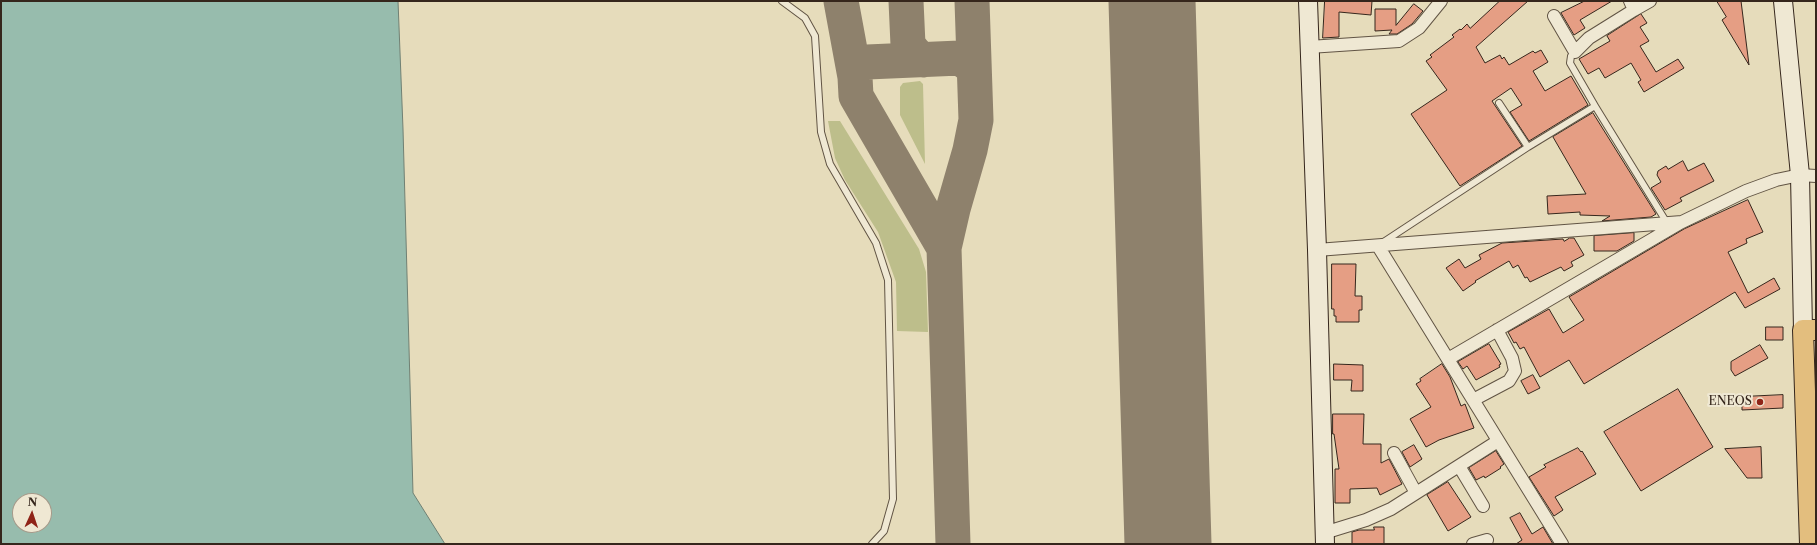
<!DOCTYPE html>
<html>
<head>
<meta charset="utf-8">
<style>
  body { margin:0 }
  #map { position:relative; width:1817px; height:545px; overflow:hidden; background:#e6dcbb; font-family:"Libre Caslon Text",serif }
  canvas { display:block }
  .frame { position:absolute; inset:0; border:2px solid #35261c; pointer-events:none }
  .north { position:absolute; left:12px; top:493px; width:40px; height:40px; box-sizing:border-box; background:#efe8d3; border:1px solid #a59a8a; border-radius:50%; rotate:3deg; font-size:11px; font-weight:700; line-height:16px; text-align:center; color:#35261c }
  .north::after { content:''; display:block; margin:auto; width:14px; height:18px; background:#8f2418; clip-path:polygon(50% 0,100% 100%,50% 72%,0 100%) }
</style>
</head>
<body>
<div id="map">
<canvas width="1817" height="545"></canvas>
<div class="frame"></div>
<div class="north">N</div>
</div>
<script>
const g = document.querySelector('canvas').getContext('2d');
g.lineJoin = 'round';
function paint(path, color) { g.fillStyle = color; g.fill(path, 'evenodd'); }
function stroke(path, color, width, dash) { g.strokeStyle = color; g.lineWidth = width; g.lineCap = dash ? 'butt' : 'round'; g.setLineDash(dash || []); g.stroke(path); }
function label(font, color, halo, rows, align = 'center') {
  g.font = font + ' "Libre Caslon Text",serif'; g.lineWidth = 4; g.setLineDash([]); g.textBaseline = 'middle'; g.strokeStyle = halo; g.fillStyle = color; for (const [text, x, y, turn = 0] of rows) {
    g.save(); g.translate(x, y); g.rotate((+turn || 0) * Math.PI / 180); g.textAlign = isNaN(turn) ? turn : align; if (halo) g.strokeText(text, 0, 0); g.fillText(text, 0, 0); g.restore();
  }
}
const green = new Path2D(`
  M920,81L923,84L925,164L900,115V87L903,83Z
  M828,121H840L919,249L926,272L928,332L897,331L896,282L878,232L845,180L835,158Z`);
const water = new Path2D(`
  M1,1H398L403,129L413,493L445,544H1ZM20,501H44V525H20Z`);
const taxiway = new Path2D(`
  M841,1L855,77L856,96L944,248
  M906,1L908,45L916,55L923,60
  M855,77L859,67L867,62L960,58L974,68
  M953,544L944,248L953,209L970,150L976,120L972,1`);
const runway = new Path2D(`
  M1152,1L1168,544`);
const building = new Path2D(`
  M1325,1H1372L1371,15L1339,12V37L1323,38Z
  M1500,1H1528L1476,47L1485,63L1500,55L1502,59L1504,57L1509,65L1533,51L1535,53L1541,50L1548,62L1533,71L1545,91L1571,76L1588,105L1529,141L1510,112L1522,105L1511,88L1492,101L1522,146L1460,186L1411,114L1447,90L1426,61L1432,57L1430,55L1454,37L1452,35L1460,29L1461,30L1467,24L1470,28Z
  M1585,1H1612L1580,20L1585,28L1574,35L1561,13Z
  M1717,1H1741L1749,65L1722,20L1726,17Z
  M1414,4L1423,11L1412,24L1397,34H1389L1392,30L1375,31V9H1396V25Z
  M1641,14L1647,23L1640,27L1649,41L1640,46L1656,72L1678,59L1684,68L1644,92L1638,82L1641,80L1631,63L1605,78L1599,68L1588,74L1579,59L1610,41L1607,36Z
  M1593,113L1656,214L1651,217L1602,221L1610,216L1580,215V212L1548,214L1547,196L1586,194L1553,137Z
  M1683,161L1688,171L1704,163L1714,181L1680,198L1682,201L1665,210L1651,188L1661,182L1657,175L1658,171L1666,166L1668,169Z
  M1748,200L1763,232L1746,239L1747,243L1728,252L1748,293L1774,278L1780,289L1745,308L1735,292L1584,384L1569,360L1540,377L1524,347L1520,349L1516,342L1514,343L1508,332L1549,309L1563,333L1584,320L1569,297L1684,229Z
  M1634,233V241L1617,251H1594V236Z
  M1570,238H1574L1584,255L1571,262L1573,266L1564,271L1561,267L1530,282L1527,277L1525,278L1518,265L1513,268L1509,261L1475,281L1476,282L1463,291L1446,268L1459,259L1465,268L1481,259L1479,255L1502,243L1563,239L1564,241Z
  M1332,264H1356L1355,296H1362V310H1359V322H1336V316H1334V309H1332Z
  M1766,327H1783V340H1766Z
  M1489,344L1501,364L1499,365L1500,367L1476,380L1467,366L1463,369L1458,362Z
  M1760,345L1768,358L1735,376L1731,370V362Z
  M1334,364L1363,365V391H1351L1352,380H1334Z
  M1442,364L1450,377L1461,406L1465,404L1474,428L1439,440L1426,447L1410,419L1431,407L1416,384L1421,381L1420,379Z
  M1533,375L1540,388L1528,394L1521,381Z
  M1678,389L1713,447L1641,491L1604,432Z
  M1783,395V408L1742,410V397Z
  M1333,414H1364L1363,444H1381V463L1389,459L1402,484L1380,495L1377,488L1350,489V503H1335V469H1339L1334,434H1333Z
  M1414,445L1422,459L1410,467L1402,452Z
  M1761,447L1762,478H1747L1725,449Z
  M1578,448L1581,452L1582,451L1596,474L1555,497L1563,510L1554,516L1529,477L1546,467L1544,465Z
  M1496,451L1504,464L1500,467L1501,468L1485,478L1484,476L1476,480L1469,468Z
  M1448,482L1471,517L1448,531L1427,495Z
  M1520,513L1532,534L1543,527L1553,544H1516L1522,540L1510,518Z
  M1374,527H1384V544H1352V532L1359,530H1374Z`);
const lane = new Path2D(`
  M782,1L805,18L815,36L821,132L830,164L876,243L888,280L893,499L884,531L872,544
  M1575,52L1571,56L1570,63L1595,106
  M1499,103L1528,147
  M1382,243L1528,147L1595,106L1667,223`);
const street = new Path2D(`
  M1630,1L1634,10L1650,1
  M1554,16L1575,52L1589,38L1634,10
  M1309,47L1399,41L1419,28L1441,1
  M1378,246L1562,544
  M1317,250L1682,222L1746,191L1776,180L1800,175L1816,176
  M1448,359L1680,223
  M1473,400L1509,381L1515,371L1512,358L1497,330
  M1394,453L1416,493
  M1459,466L1483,506
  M1324,533L1366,520L1391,509L1498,441
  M1473,544L1487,540`);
const secondary = new Path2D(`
  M1308,1L1317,250L1325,544
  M1783,1L1800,175L1803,330`);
const primary = new Path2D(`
  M1810,544L1803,330H1816`);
const markers = [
  [1760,402,4,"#8f2418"]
];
const poiNames = [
  ["ENEOS",1752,402]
];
paint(green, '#bdbe8b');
paint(water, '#97bcad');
stroke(water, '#708073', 1);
stroke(taxiway, '#8e816c', 35);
stroke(runway, '#8e816c', 87);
paint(building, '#e59e84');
stroke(building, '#35261c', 1);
stroke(lane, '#615444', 8);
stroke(street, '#615444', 14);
stroke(secondary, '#35261c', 20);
stroke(primary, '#35261c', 22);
stroke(lane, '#efe8d3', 6);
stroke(street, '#efe8d3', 12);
stroke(secondary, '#efe8d3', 18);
stroke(primary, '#e3be7e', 20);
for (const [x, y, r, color] of markers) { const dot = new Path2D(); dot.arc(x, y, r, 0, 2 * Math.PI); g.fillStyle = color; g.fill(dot); stroke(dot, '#efe8d3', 1.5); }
label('12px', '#35261c', '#efe8d3', poiNames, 'right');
</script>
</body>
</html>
